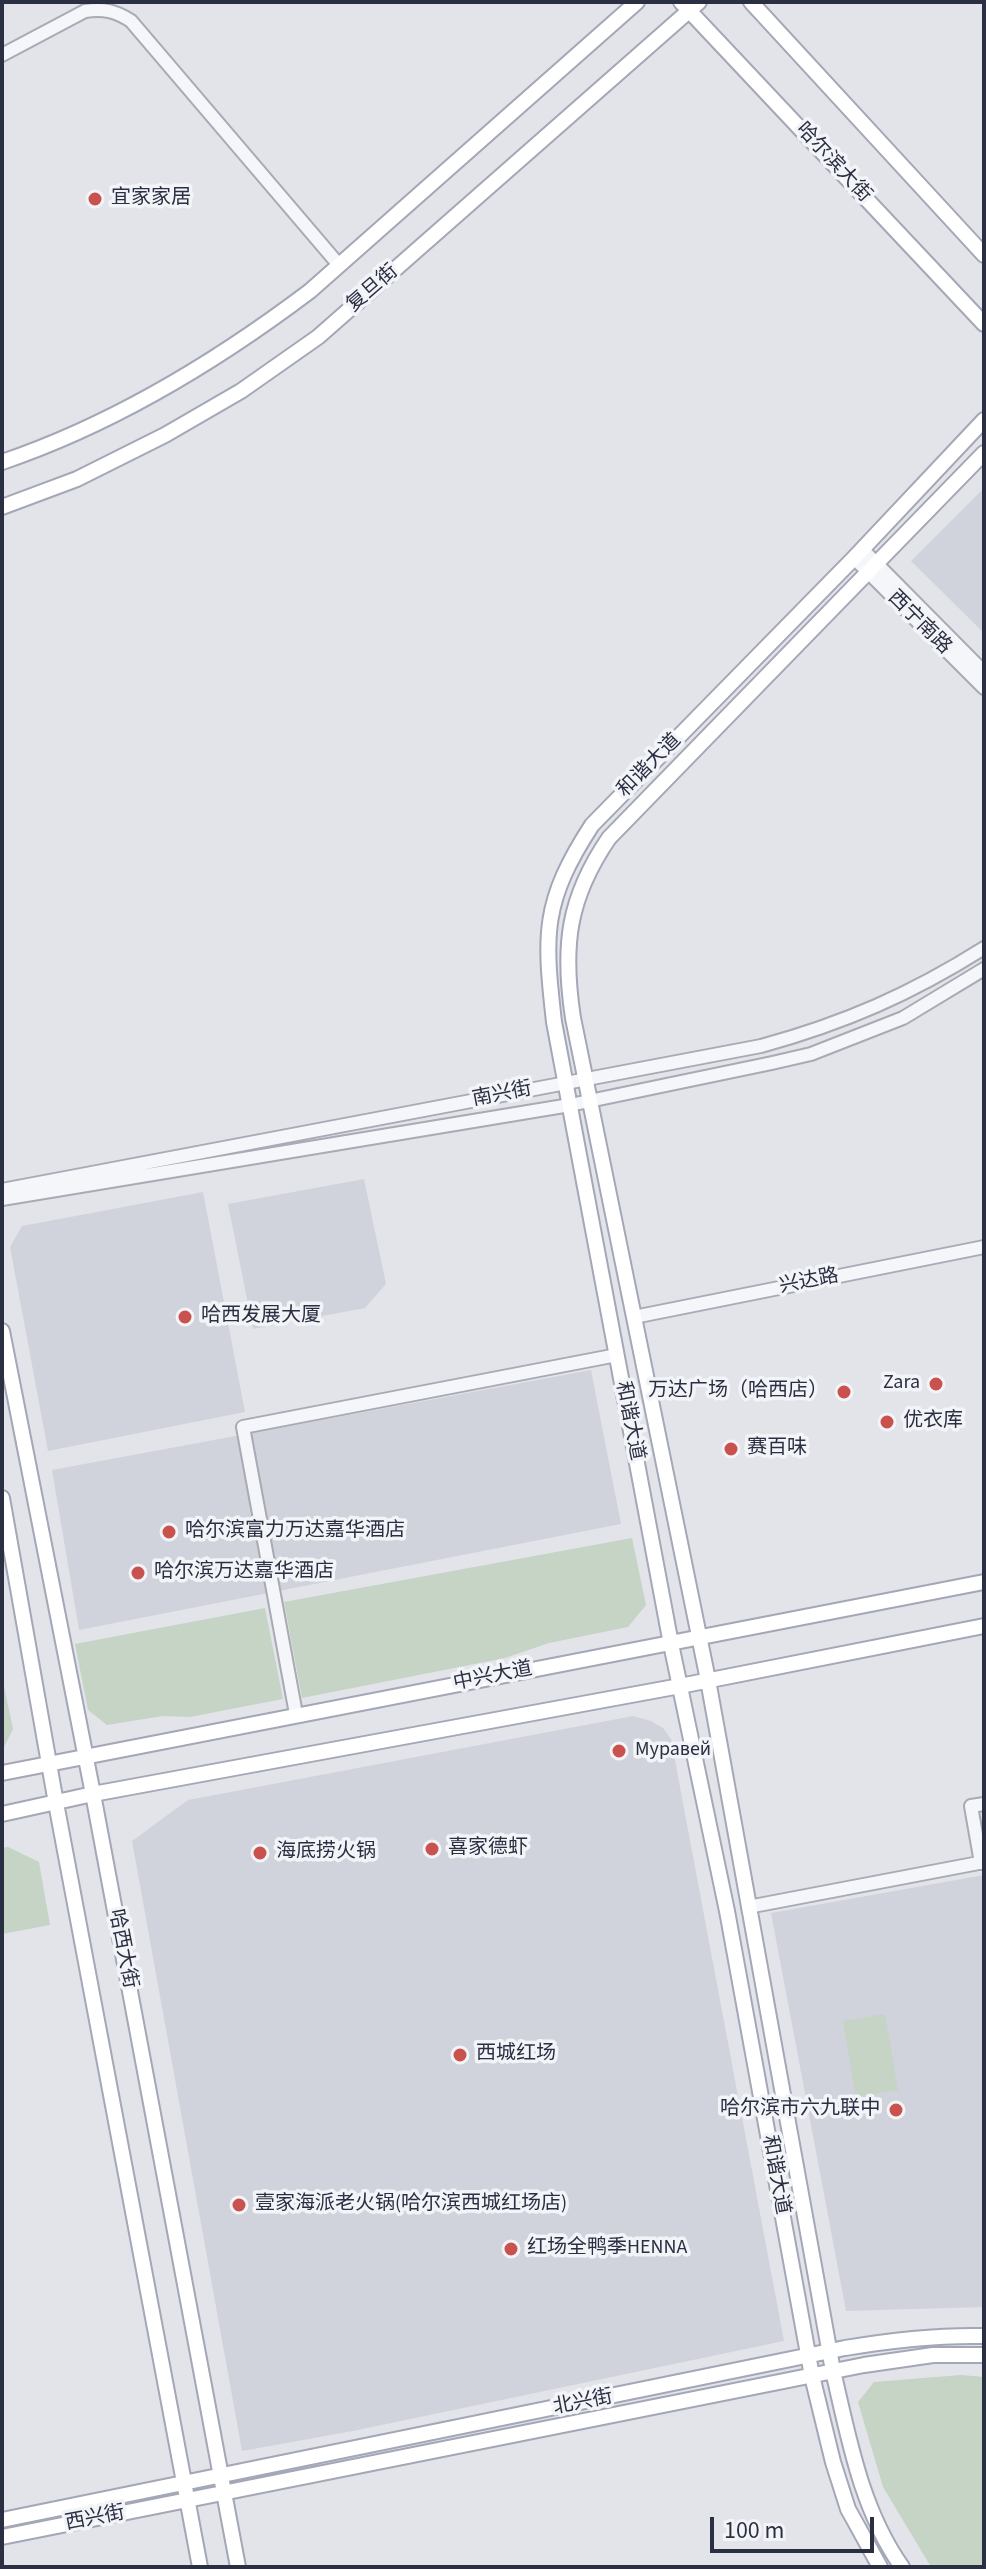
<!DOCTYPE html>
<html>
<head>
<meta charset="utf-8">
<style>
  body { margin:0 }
  #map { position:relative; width:986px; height:2569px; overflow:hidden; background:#e3e4ea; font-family:"Source Sans 3",sans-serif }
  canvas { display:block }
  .frame { position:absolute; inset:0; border:4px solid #2b2f42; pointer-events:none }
  .scale { position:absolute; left:710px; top:2517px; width:164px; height:36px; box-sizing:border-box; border:4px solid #2b2f42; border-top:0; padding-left:10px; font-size:24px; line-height:28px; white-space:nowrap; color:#2b2f42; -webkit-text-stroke:6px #f2f4f8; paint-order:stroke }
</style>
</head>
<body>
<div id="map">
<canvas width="986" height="2569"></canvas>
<div class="frame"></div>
<div class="scale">100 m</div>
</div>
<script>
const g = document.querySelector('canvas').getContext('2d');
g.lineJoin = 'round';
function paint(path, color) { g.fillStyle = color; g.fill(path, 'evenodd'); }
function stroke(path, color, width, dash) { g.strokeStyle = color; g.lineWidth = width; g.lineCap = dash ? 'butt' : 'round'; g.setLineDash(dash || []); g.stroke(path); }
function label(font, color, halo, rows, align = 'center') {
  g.font = font + ' "Source Sans 3","Noto Sans SC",sans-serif'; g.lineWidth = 7; g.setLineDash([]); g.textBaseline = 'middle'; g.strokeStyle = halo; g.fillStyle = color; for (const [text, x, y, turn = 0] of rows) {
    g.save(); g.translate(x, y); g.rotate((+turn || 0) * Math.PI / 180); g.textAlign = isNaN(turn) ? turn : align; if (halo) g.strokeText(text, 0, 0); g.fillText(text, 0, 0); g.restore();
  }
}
const built = new Path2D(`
  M984,488V633L911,561Z
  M364,1179L386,1284L365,1308L253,1329L228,1204Z
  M203,1192L245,1412L48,1451L10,1247L22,1226Z
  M591,1370L621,1524L79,1630L52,1470Z
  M633,1716L651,1721L663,1728L671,1739L784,2341L353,2431L242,2451L132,1841L188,1800Z
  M984,1875V2307L846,2311L771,1913Z`);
const green = new Path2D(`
  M632,1538L646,1605L628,1627L549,1643L505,1658L302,1698L284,1602Z
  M265,1608L283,1699L190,1717L163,1716L107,1725L88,1710L75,1644Z
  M2,1677L13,1729L2,1751Z
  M8,1847L39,1862L50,1925L2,1934V1848Z
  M885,2014L898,2090L856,2097L843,2021Z
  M961,2375L984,2377V2567H931L883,2487L858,2402L874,2382Z`);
const minor = new Path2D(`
  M2,55L85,11C103,8 116,11 131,21L339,265
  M862,549L984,672
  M854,558L984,688
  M2,1190L761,1046C845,1023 911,994 984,948
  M2,1199L570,1105L772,1063L811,1054L903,1018L984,969
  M634,1317L984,1247
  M296,1714L243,1427L617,1355
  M981,1863L971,1806L984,1804
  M748,1907L984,1862`);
const major = new Path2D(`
  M681,2L984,324
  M751,2L984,255
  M2,462C114,424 216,362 310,291L637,2
  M2,507L77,479L165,435L241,391L318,337L699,2
  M2,1331L93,1794L238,2567
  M2,1498L56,1803L200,2567
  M2,1773L984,1582
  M2,1814L93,1794L680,1686L984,1626
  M2,2520L845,2348C892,2340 937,2335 984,2336
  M2,2537L864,2365L933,2355H984
  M880,2567L848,2509L833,2462L812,2376L727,1911L671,1644L554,1022C544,934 542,902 592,825L854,558L984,420
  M902,2567C861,2509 849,2439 833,2371L708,1680L573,1018C562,946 568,898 609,838L984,453`);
const markers = [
  [95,199,8,"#c9524e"],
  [185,1317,8,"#c9524e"],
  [936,1384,8,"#c9524e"],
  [844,1392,8,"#c9524e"],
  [887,1422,8,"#c9524e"],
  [731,1449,8,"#c9524e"],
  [169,1532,8,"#c9524e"],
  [138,1573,8,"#c9524e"],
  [619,1751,8,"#c9524e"],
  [432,1849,8,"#c9524e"],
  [260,1853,8,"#c9524e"],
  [460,2055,8,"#c9524e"],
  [896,2110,8,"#c9524e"],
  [239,2205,8,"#c9524e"],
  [511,2249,8,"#c9524e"]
];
const streetNames = [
  ["哈尔滨大街",833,163,47],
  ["复旦街",373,289,-41],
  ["西宁南路",919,623,45],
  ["和谐大道",650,766,-45],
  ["南兴街",502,1095,-11],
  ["兴达路",809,1282,-11],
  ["和谐大道",629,1421,79],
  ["中兴大道",493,1677,-11],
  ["哈西大街",122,1949,79],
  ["和谐大道",775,2175,80],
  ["北兴街",583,2403,-11],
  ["西兴街",95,2519,-11]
];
const poiNames = [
  ["宜家家居",111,199],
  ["哈西发展大厦",201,1317],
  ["Zara",920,1384,"right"],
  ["万达广场（哈西店）",828,1392,"right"],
  ["优衣库",903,1422],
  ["赛百味",747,1449],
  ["哈尔滨富力万达嘉华酒店",185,1532],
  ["哈尔滨万达嘉华酒店",154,1573],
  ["Муравей",635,1751],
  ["喜家德虾",448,1849],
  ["海底捞火锅",276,1853],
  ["西城红场",476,2055],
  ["哈尔滨市六九联中",880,2110,"right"],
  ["壹家海派老火锅(哈尔滨西城红场店)",255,2205],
  ["红场全鸭季HENNA",527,2249]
];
paint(built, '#d1d3dc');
paint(green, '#c5d4c4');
stroke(minor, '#a8aab4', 16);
stroke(major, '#a3a7b6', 18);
stroke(minor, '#f5f6f9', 12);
stroke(major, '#fff', 14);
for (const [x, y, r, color] of markers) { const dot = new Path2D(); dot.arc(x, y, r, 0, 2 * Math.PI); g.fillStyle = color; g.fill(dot); stroke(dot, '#f2f4f8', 3); }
label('20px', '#2b2f42', '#f2f4f8', streetNames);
label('20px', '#2b2f42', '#f2f4f8', poiNames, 'left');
</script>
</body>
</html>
